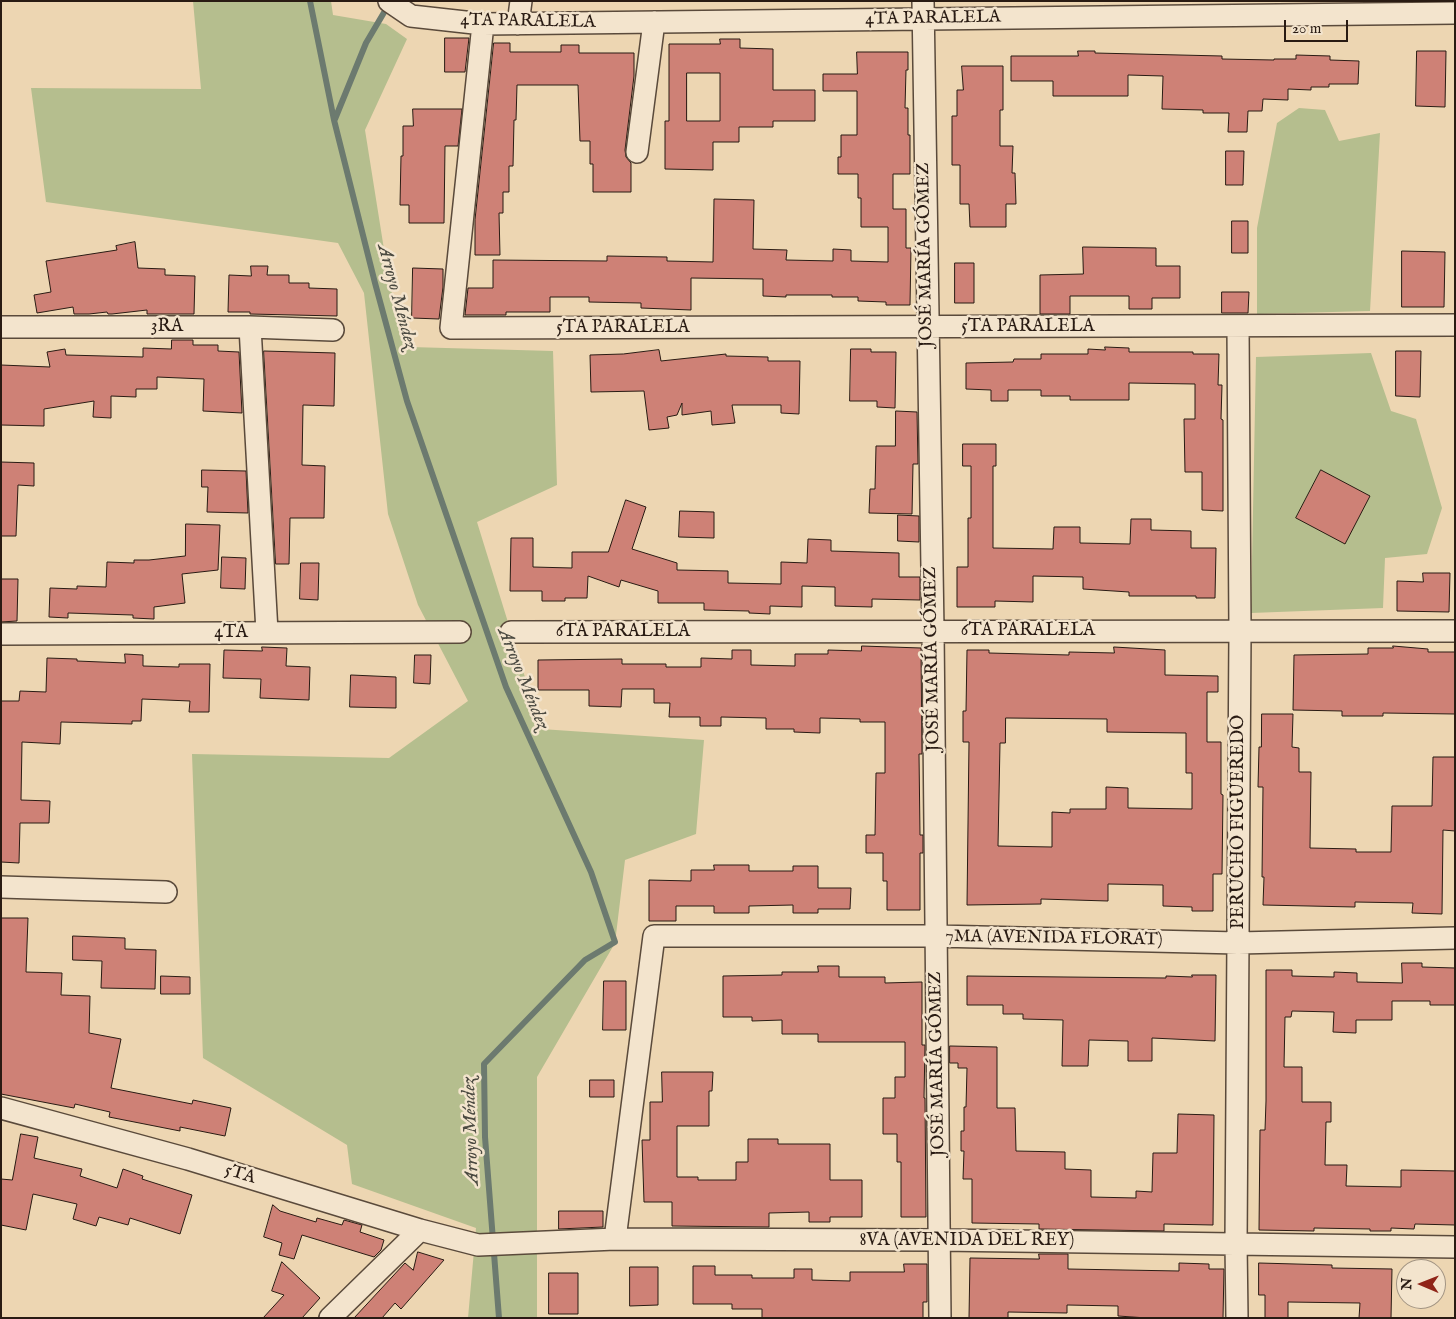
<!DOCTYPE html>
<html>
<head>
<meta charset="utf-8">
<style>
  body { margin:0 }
  #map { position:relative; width:1456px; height:1319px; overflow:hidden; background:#edd6b2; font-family:"IM FELL English",serif }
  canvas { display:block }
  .frame { position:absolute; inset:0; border:2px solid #291b13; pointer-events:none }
  .north { position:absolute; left:1396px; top:1259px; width:50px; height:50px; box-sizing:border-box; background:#f3e4cd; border:1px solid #a29483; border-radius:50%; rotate:271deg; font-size:14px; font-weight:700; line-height:20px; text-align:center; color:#291b13 }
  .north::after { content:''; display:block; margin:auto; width:18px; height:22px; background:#8f2418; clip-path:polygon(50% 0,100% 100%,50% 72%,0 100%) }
  .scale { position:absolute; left:1284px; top:20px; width:64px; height:22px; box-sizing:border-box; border:2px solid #291b13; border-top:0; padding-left:6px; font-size:15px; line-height:18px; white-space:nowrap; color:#291b13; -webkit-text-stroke:4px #f3e4cd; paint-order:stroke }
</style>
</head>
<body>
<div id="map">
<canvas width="1456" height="1319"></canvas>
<div class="frame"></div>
<div class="north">N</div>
<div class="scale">20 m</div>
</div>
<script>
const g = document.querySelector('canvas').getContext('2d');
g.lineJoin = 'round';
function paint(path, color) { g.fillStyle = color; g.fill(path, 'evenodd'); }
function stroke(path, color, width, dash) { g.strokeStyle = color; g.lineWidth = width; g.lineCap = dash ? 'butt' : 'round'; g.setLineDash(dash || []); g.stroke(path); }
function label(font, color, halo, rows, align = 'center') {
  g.font = font + ' "IM FELL English",serif'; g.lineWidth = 5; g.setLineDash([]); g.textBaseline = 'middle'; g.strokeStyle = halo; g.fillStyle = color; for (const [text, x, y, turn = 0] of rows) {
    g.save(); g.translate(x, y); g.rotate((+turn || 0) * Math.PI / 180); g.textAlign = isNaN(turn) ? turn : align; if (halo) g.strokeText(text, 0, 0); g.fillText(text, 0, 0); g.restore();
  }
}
const green = new Path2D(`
  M193,1H331L333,15L386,24L407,39L365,130L390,287L410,347L553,351L557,485L477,522L541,729L704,740L696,834L625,860L615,943L537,1077V1318H468L476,1228L352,1184L347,1145L203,1058L192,754L389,758L468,701L418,605L388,514L364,293L338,243L46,202L31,88L201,89Z
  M1299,108L1325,110L1339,141L1380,133L1370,311L1257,314V228L1277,123Z
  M1371,353L1391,411L1416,419L1442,508L1427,554L1385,558L1383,608L1251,613L1256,357Z`);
const stream = new Path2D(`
  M310,1L334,120L375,283L407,401L506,687L591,872L615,942L585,960L484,1064L485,1137L499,1318
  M335,119L366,43L389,4`);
const building = new Path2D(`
  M445,38H469L465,72H445Z
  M720,39H740V48L773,49V90H815V121H773V127H739V142H713V170L665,169V121H669V44H720ZM687,73H720V121H687Z
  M494,43H510V52H561V45H579V53H634V76L625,150L626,157L631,163V192H593V164H590V141H580L578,85H517L516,120H514L513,166H509V192H503V213H499L500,255H475V220Z
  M1078,51H1095V53L1222,56V59L1274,60V59H1296V55L1330,56V60L1359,61L1358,84H1329V87H1311V90L1288,89V100L1263,99L1262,111H1248L1247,132H1228L1229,113H1203V110L1162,109L1163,76L1128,75V96H1053V81H1011V56H1078Z
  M1417,51H1446L1445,107L1416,106Z
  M857,52H908V70H906L905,108H908V135H910V174H893V209H906V248H911L910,305H886V302L858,301V297H832V295H786V297L763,296V279L691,278V310L641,308V303L589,302V297H550V312H506V315H465L468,288H493V260L607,261V256L667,257V261L713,262L714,199L754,200L753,249L787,250L786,260L833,261V249L851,250V261L888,262V227H861V198H858V174H838V157H841V135H857V91H823V74H857Z
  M962,66H1003V110H1000V146H1013L1012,173H1015L1016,204H1006V227H970L969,204H960V165H952V116H957V90H963Z
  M413,109H462L458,146H445L444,223H409V205H400L401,156H403V126H413Z
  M1226,151H1244L1243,185H1226Z
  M1232,221H1248V253H1232Z
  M135,242L138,268L165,269V275L195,276L194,314H147V310L112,314H108L107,312L89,314H74L73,307L37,313L34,295L51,292L46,261L117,250L116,246Z
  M1083,247L1156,248V266H1180V298H1152V309H1129V296H1070V314H1040V275L1083,274Z
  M1402,251L1445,252L1444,307H1402Z
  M955,263H974V303H955Z
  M251,266H268L267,275H289V283H309V288L337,289V316L250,314V312H228L229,275L251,276Z
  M413,268L443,269V287L439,319L412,318Z
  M1222,292H1249L1248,313H1222Z
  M172,340H193V345H218V351L239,352L242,413L203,411L204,379L157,377V389H136V397L111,396V418L93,417L94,401L44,409V426L1,425V365L50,367L47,352L65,349L66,355L143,357V348L171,349Z
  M1105,347L1129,348V352H1193V354H1219L1218,385H1222L1221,419L1223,420V511L1202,510V472H1185L1184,419H1195V384L1129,383V400H1070V396H1041V390H1008V401H991V390L966,389V363L1013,362L1014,359H1041V354H1088V349L1105,350Z
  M851,349H871V352H896L895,408L877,407V401H850Z
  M659,350L661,361L726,354V356L768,357V361H800L799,414L781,413V405H732L735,423L712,425L711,411L682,415V403L677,415L667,417L669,428L649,430L644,391L591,392L590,355L623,354Z
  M264,351L335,353L334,406L303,405L302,465L325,466L324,518H290L289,564H276Z
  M1396,351H1421L1420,397L1396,396Z
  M896,411L917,412L918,464H913L912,514L869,513L870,489H875L876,446H895Z
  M963,444H996V466H993V548L1053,549L1054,527H1080V543L1130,544L1131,519H1151V530L1191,531V548H1216L1215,598H1196V596H1129V592L1083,589V577L1033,576V602L995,601V607H957V567H968V518H971V466H963Z
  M1,462L34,463V486L18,485L16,536H1Z
  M202,470L246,471L248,513L207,512L208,487H202Z
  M1321,470L1370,496L1345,544L1296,518Z
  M626,500L646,507L632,549L677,563V570L728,571V583L781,584V562L807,563L808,539L831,540V551L899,553V577H920V600L872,599V607L835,606V587L802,586V607L770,606V614L749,613V611L704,610V603H658V591L621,580L619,587L588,576L587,598H565V601H542V591H510L511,538H533V567L572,568V552H608Z
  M680,511L714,512V538L679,537Z
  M898,515L919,516V542L898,541Z
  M186,524L220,525L218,570L182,574L185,603L154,607V619L133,618V615L68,613V618L49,617L50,588L77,589V586L106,587L107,562L134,563V560H149L185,556Z
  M222,557L246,558L245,589L221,588Z
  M301,563H319L318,600L300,599Z
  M1423,573H1450L1449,612L1397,611V581L1423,582Z
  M1,579H18L17,621L1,622Z
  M862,646L921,648L922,754H919L920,835H923V853H920V910H887V881H883V853H866V835H875L876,773H885V722H860V719L820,718V733L794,732V729H766V718L721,717V726H700V717H669L670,703H654V689H622L621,707L589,706V690H538V660L622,659V664H666V667H701V658L732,659V650H751V665L795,666V654H828V650L861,651Z
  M1393,646L1428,649V652H1455V714L1383,713V716H1342V711L1293,710L1294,655L1368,654V648H1393Z
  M262,647L287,648L286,666L310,667L309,700L260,698L261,679L223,678L224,650L262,651Z
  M1114,647L1165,650V675L1218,676V692H1207V742H1221V794L1223,795L1222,874H1213V911H1192V907L1163,906V885L1108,884V901L1041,899V904L967,905L969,742H963V711H966L967,650H989V653L1069,655V652L1114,653ZM1006,718L1107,719V732L1186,733V773H1192V809L1128,808V788L1106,787V809H1070V813L1052,812V847L998,846L1000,743H1005Z
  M125,654L143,655V666L179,667V664H210L209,712H189L190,701L142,699L141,721H132V724L61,722L60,744L22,742L21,800L50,801L49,823H20L19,863L1,862V701H19L20,691L46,692L47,658L77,659V661L125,663Z
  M415,655H431L430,684L414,683Z
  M351,675L396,677V708L350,707Z
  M1262,714H1293L1292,747L1299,748V772H1311L1310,848L1356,849V852H1391L1392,806H1432L1433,757H1455V831L1443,830L1442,914L1412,913L1413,903L1355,902V907L1263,905L1264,877H1262L1263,787H1258L1259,747H1261Z
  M714,865H749V871H793V866H818V888H851L850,909H818V913H793V905L749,906V913H714V906H676V921H649V880L691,881V870H714Z
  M1,918H28L26,972L62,973L61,995L90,996L89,1033L121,1039L111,1088L192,1104L193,1100L231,1108L225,1136L180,1127V1131L109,1117L110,1112L75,1104L74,1108L1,1094Z
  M73,936L125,938V949L156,950L155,989L101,988L102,961L73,960Z
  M1402,963H1422V967L1455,968V1005H1430V1001H1392V1020H1356V1033L1333,1032L1334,1012L1292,1011L1291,1017H1285L1284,1067H1302V1102H1331V1122H1326L1325,1165H1347L1346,1186L1401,1187V1170L1455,1171V1225L1415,1224L1414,1229L1391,1228V1231H1370V1229L1314,1228V1231L1259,1230L1260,1130H1265L1266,1101V970H1292V976L1334,977V972L1357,973V982L1402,983Z
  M818,966H839V977H885V983L922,982V1045H925L924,1098H925L926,1217H901V1162H897V1134H883V1098H895V1077H905V1042H818V1034H782V1020L752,1021V1017H723V976L782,975V972H818Z
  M1192,975H1216L1215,1041L1152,1038V1061H1128V1041L1089,1040L1088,1066H1062L1063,1020L1023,1019V1014H1003V1005H967V976L1166,978V976L1192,977Z
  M161,976L190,977V994H161Z
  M604,981H626V1030H603Z
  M950,1046L997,1047V1108H1015L1016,1151L1065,1152V1169L1091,1170V1197L1136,1198V1191L1152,1192L1153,1153H1177L1178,1114L1214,1115L1213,1225L1164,1224V1231L1039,1229V1224L972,1223V1179H963L964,1151H961V1131H964V1107H966L967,1068H958V1063H950Z
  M662,1072H713L712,1091H709V1126H677V1177H698V1180H736V1162H748V1139H778V1144H830V1180H862V1217H830V1222H809V1212L769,1213V1227L672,1226V1202H644L642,1140H650V1102H662Z
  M590,1080H614V1097H590Z
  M21,1134L38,1137L34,1158L82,1169L80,1176L117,1188L123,1169L143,1176L142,1179L192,1195L180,1234L130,1218L128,1225L99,1217L96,1226L73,1219L77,1204L33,1194L26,1230L1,1225V1179L12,1180Z
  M273,1205L280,1211L316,1222L317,1218L342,1225L344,1220L362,1225L360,1232L384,1240L381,1250L374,1257L302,1235L294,1259L279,1255L282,1243L264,1237Z
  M559,1211H603V1227L559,1229Z
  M418,1252L444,1260L401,1309L395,1303L382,1318H354L405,1263L413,1270Z
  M1039,1254H1068V1269L1179,1271V1263L1209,1264V1269H1224L1223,1318H1147L1118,1316V1306L1067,1305V1313L1008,1312V1318H969L970,1258L1037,1259H1039Z
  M282,1262L320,1298L302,1318H263L284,1295L272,1291Z
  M1259,1263L1332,1265V1268L1392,1269L1391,1318H1359L1360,1303L1288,1302V1318H1265V1295H1259Z
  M904,1264H927V1302H923V1318H762V1309H732V1304H693V1266H715V1275H752V1278H794V1269H812V1280L850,1281V1272H904Z
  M630,1267H658V1305L630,1306Z
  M549,1273H578V1314H549Z`);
const minor = new Path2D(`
  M389,1L411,16L483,24L1455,13
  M923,1L933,631L940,1318
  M483,24L451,328L1455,325
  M518,24L521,1
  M637,152L654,22
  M1,327H250L333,330
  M250,327L267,632
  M511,632L1455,631
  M1,634L460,632
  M1,887L166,892
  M1,1108L188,1159L420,1230L478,1245L615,1239L940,1240L1455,1247
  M615,1239L654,936H936L1238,943L1455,938
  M330,1318L420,1230
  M1237,1318L1236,1243L1240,631L1238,326`);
const streetNames = [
  ["4TA PARALELA",933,19,-1],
  ["4TA PARALELA",528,22,1],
  ["JOSÉ MARÍA GÓMEZ",926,255,-91],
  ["3RA",167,327],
  ["5TA PARALELA",1028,327],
  ["5TA PARALELA",623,328],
  ["6TA PARALELA",1028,631],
  ["6TA PARALELA",623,632],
  ["4TA",231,633],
  ["JOSÉ MARÍA GÓMEZ",933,659,-91],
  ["PERUCHO FIGUEREDO",1239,822,-90],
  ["7MA (AVENIDA FLORAT)",1054,939,1],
  ["JOSÉ MARÍA GÓMEZ",938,1064,-91],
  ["5TA",240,1175,17],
  ["8VA (AVENIDA DEL REY)",967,1241]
];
const waterNames = [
  ["Arroyo Méndez",396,297,75],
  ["Arroyo Méndez",522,679,68],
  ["Arroyo Méndez",472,1131,-92]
];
paint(green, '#b5be8e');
stroke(stream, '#6c7a6f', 6);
paint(building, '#ce8176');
stroke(building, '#291b13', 1);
stroke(minor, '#5a4a3b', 24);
stroke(minor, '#f3e4cd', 21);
label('18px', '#291b13', '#f3e4cd', streetNames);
label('italic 19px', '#4b4a41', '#f3e4cd', waterNames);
</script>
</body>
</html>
